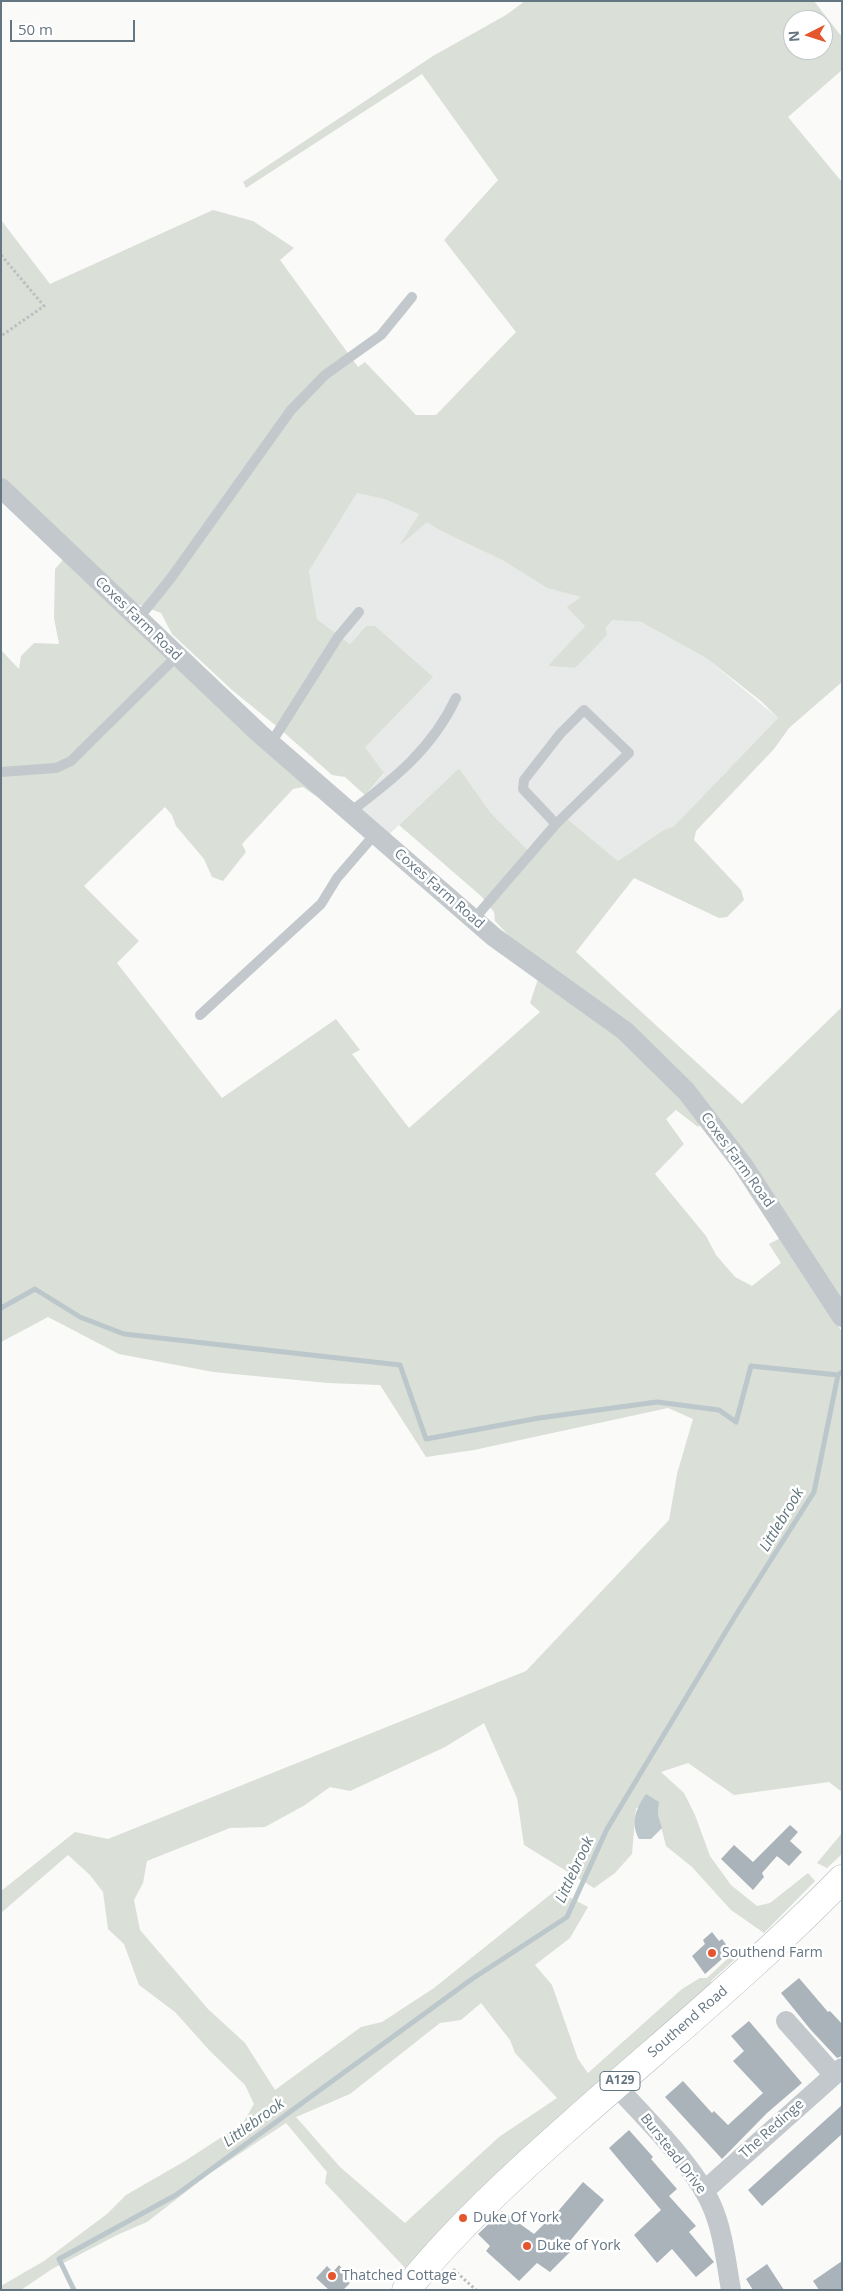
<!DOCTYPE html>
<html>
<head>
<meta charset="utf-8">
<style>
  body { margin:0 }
  #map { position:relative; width:843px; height:2291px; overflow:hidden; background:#fafaf8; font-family:"Open Sans",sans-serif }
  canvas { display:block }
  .frame { position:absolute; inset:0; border:2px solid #657683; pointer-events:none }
  .north { position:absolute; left:783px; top:10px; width:50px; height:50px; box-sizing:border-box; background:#fff; border:1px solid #c1c8cd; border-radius:50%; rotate:265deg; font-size:14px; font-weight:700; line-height:20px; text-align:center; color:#657683 }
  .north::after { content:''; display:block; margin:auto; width:18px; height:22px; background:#e4572e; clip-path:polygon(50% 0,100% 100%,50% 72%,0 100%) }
  .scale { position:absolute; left:10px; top:20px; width:125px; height:22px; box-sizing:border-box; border:2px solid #657683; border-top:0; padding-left:6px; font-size:15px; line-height:18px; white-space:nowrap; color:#657683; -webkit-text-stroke:4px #fff; paint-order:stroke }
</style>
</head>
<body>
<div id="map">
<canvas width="843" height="2291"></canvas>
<div class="frame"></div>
<div class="north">N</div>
<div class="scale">50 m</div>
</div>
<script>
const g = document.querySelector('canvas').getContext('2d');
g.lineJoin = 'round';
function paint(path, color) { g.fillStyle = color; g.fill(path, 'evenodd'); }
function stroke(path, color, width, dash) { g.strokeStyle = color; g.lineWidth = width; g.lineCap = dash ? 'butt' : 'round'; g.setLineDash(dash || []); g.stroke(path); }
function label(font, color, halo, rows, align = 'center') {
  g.font = font + ' "Open Sans",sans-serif'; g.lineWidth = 5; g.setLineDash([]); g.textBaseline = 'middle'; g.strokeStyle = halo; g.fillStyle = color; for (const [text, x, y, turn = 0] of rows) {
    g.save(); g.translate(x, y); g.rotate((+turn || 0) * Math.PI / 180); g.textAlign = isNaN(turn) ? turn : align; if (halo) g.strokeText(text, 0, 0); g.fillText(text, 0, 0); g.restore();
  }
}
const built = new Path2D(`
  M357,493L384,499L419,514L401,544L427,521L441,531L502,560L547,588L582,597L585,626L549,666L575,668L614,619L641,622L706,658L778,718L674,826L662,831L618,861L565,817L531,853L490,812L459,768L383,840L350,812L384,774L365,747L366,626L350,644L317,619L309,571Z`);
const green = new Path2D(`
  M525,1H814L842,37V70L788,117L842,182V682L789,728L774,749L696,831L694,840L741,890L744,900L727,917L719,918L634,878L576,952L742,1104L842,1007V1300L707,1119L698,1127L676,1110L666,1119L684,1144L655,1174L706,1236L716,1255L735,1277L752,1286L781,1263L769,1244L784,1236L842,1332V1792L829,1782L734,1795L688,1763L661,1772L684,1793L695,1815L710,1856L731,1885L757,1906L770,1903L808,1873L815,1881L764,1933L731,1910L692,1867L666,1846L658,1815L659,1802L636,1808L632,1854L615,1873L594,1888L524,1845L517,1798L484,1723L445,1747L350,1791L330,1787L305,1805L265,1827L230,1828L147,1861L143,1883L134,1900L140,1930L208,2009L245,2043L275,2090L361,2027L382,2022L434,1988L556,1890L588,1907L570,1938L535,1965L552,1985L578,2059L588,2073L682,1989L700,1978H707L740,1947L744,1951L711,1981L710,1986L406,2269L325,2183L327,2172L286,2123L209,2174L147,2222L117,2235L52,2269L21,2290H1V2286L44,2261L107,2214L126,2195L185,2161L243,2123L254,2104L245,2085L209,2050L175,2012L139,1985L124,1944L108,1929L103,1892L90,1875L68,1855L1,1913V1891L75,1832L108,1839L526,1671L669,1520L677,1474L693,1419L668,1408L474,1450L426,1457L380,1385L328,1383L213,1372L119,1354L48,1317L1,1342V650L19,669L21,656L34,643L59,644L54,618L55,569L69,553L1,488V220L50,284L213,210L253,221L294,248L280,260L358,367L365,362L416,415H436L516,332L444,240L498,180L422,74L246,188L243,182L433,56L506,15ZM793,20H823V50H793ZM357,493L384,499L419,514L399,546L427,522L441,531L502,560L547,588L581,597L567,607L585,626L548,666L575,668L607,635L606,628L613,620L641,622L706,658L761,701L778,718L674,826L662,831L618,861L565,817L531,853L490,812L459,768L399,825L481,896L494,912L495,921L541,970L530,1003L540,1012L409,1128L352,1054L360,1050L336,1019L222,1098L117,963L139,941L84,886L165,807L172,815L176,826L204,859L212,877L223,881L246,852L242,844L293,789L303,787L317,797L114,595L161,613L172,634L232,690L280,729L332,775L345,777L365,795L384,773L365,747L433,677L375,626H366L350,644L317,619L309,571ZM481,2003L510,2040L515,2053L557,2098L499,2137L405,2223L340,2167L296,2117L350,2094L440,2023L461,2020Z
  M842,1833V1854L827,1868L817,1863Z`);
const water = new Path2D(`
  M646,1794L659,1802L658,1815L662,1828L651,1839H639C630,1823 636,1808 646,1794Z`);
const stream = new Path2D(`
  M1,1308L35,1289L80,1317L124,1334L400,1365L426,1439L539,1418L657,1402L719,1410L736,1422L751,1366L838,1375
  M74,2290L59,2259L176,2195L472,1979L567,1917L607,1829L734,1618L814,1492L838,1375L842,1372`);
const building = new Path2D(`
  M790,1825L798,1832L790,1841L802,1852L789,1866L777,1856L762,1873L764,1877L753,1890L721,1859L734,1845L753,1862Z
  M712,1932L719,1941L722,1939L731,1951L705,1974L692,1956L705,1944L703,1940Z
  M799,1978L828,2012L830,2011L842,2024V2056L837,2058L810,2029L781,1993Z
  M749,2021L802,2083L767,2113L722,2159L665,2097L683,2081L712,2113L714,2111L728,2125L763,2093L733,2061L744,2051L731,2036Z
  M842,2105V2134L762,2206L748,2190Z
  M629,2130L653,2157L651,2159L677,2189L669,2196L696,2226L689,2232L714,2262L696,2277L672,2249L657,2263L634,2235L661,2210L609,2148Z
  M583,2182L604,2200L565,2247L570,2252L550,2272L537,2263L519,2281L486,2251L490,2246L478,2234L502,2211L534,2234L553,2215L554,2216Z
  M842,2261V2290H819L813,2281Z
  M767,2264L784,2290H753L746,2279Z
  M339,2265L348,2274L344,2278L350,2283L343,2290H329L316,2278L327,2266L333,2272Z`);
const path = new Path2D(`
  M1,255L44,306L1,336
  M453,2269L476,2290`);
const lane = new Path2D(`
  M138,619L171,578L291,410L325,375L381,335L412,297
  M271,743L338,637L359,612
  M1,772L56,768L71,761L177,656
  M350,812C394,779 432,749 456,698
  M474,919L556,824L523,789L524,780L560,734L584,710L629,753L556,824
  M200,1015L321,904L337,878L375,834`);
const street = new Path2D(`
  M1,488L260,734L494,937L625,1031L686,1091L743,1165L842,1317
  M786,2021L833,2074
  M615,2085C645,2117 693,2165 711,2204C723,2230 726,2262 731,2290
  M704,2191L842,2068`);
const primary = new Path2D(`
  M406,2290C456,2228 515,2174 575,2121C665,2041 758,1965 842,1879`);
const markers = [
  [712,1953,5,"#e4572e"],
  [463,2218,5,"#e4572e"],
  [527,2246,5,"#e4572e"],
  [332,2276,5,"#e4572e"]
];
const shields = [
  [620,2081,40]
];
const shieldNames = [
  ["A129",620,2081]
];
const streetNames = [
  ["Coxes Farm Road",138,619,44],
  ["Coxes Farm Road",439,889,41],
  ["Coxes Farm Road",737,1160,54],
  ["Southend Road",688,2022,-41],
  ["The Redinge",772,2129,-42],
  ["Burstead Drive",673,2154,52]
];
const poiNames = [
  ["Southend Farm",722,1953],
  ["Duke Of York",473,2218],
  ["Duke of York",537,2246],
  ["Thatched Cottage",342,2276]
];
const waterNames = [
  ["Littlebrook",782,1520,-59],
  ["Littlebrook",575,1870,-65],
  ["Littlebrook",254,2123,-36]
];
paint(built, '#e8e9e9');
paint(green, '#dadfd7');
paint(water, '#bbc7cb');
stroke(stream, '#bbc7cb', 5);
paint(building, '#aab3b9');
stroke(primary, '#b5babe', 29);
stroke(path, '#bbbfc2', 3, [2.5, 2.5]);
stroke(lane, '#c3c8cc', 10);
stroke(street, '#c3c8cc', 20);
stroke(primary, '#fff', 28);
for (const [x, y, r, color] of markers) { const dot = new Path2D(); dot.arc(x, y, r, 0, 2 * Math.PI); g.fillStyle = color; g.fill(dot); stroke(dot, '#fff', 2); }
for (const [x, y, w] of shields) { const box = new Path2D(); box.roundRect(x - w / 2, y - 9.5, w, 19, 4); g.fillStyle = '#fff'; g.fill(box); stroke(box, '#657683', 1); }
label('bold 12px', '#657683', null, shieldNames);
label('14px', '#657683', '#fff', streetNames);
label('14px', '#657683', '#fff', poiNames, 'left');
label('italic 15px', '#60757c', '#fff', waterNames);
</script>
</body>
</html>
